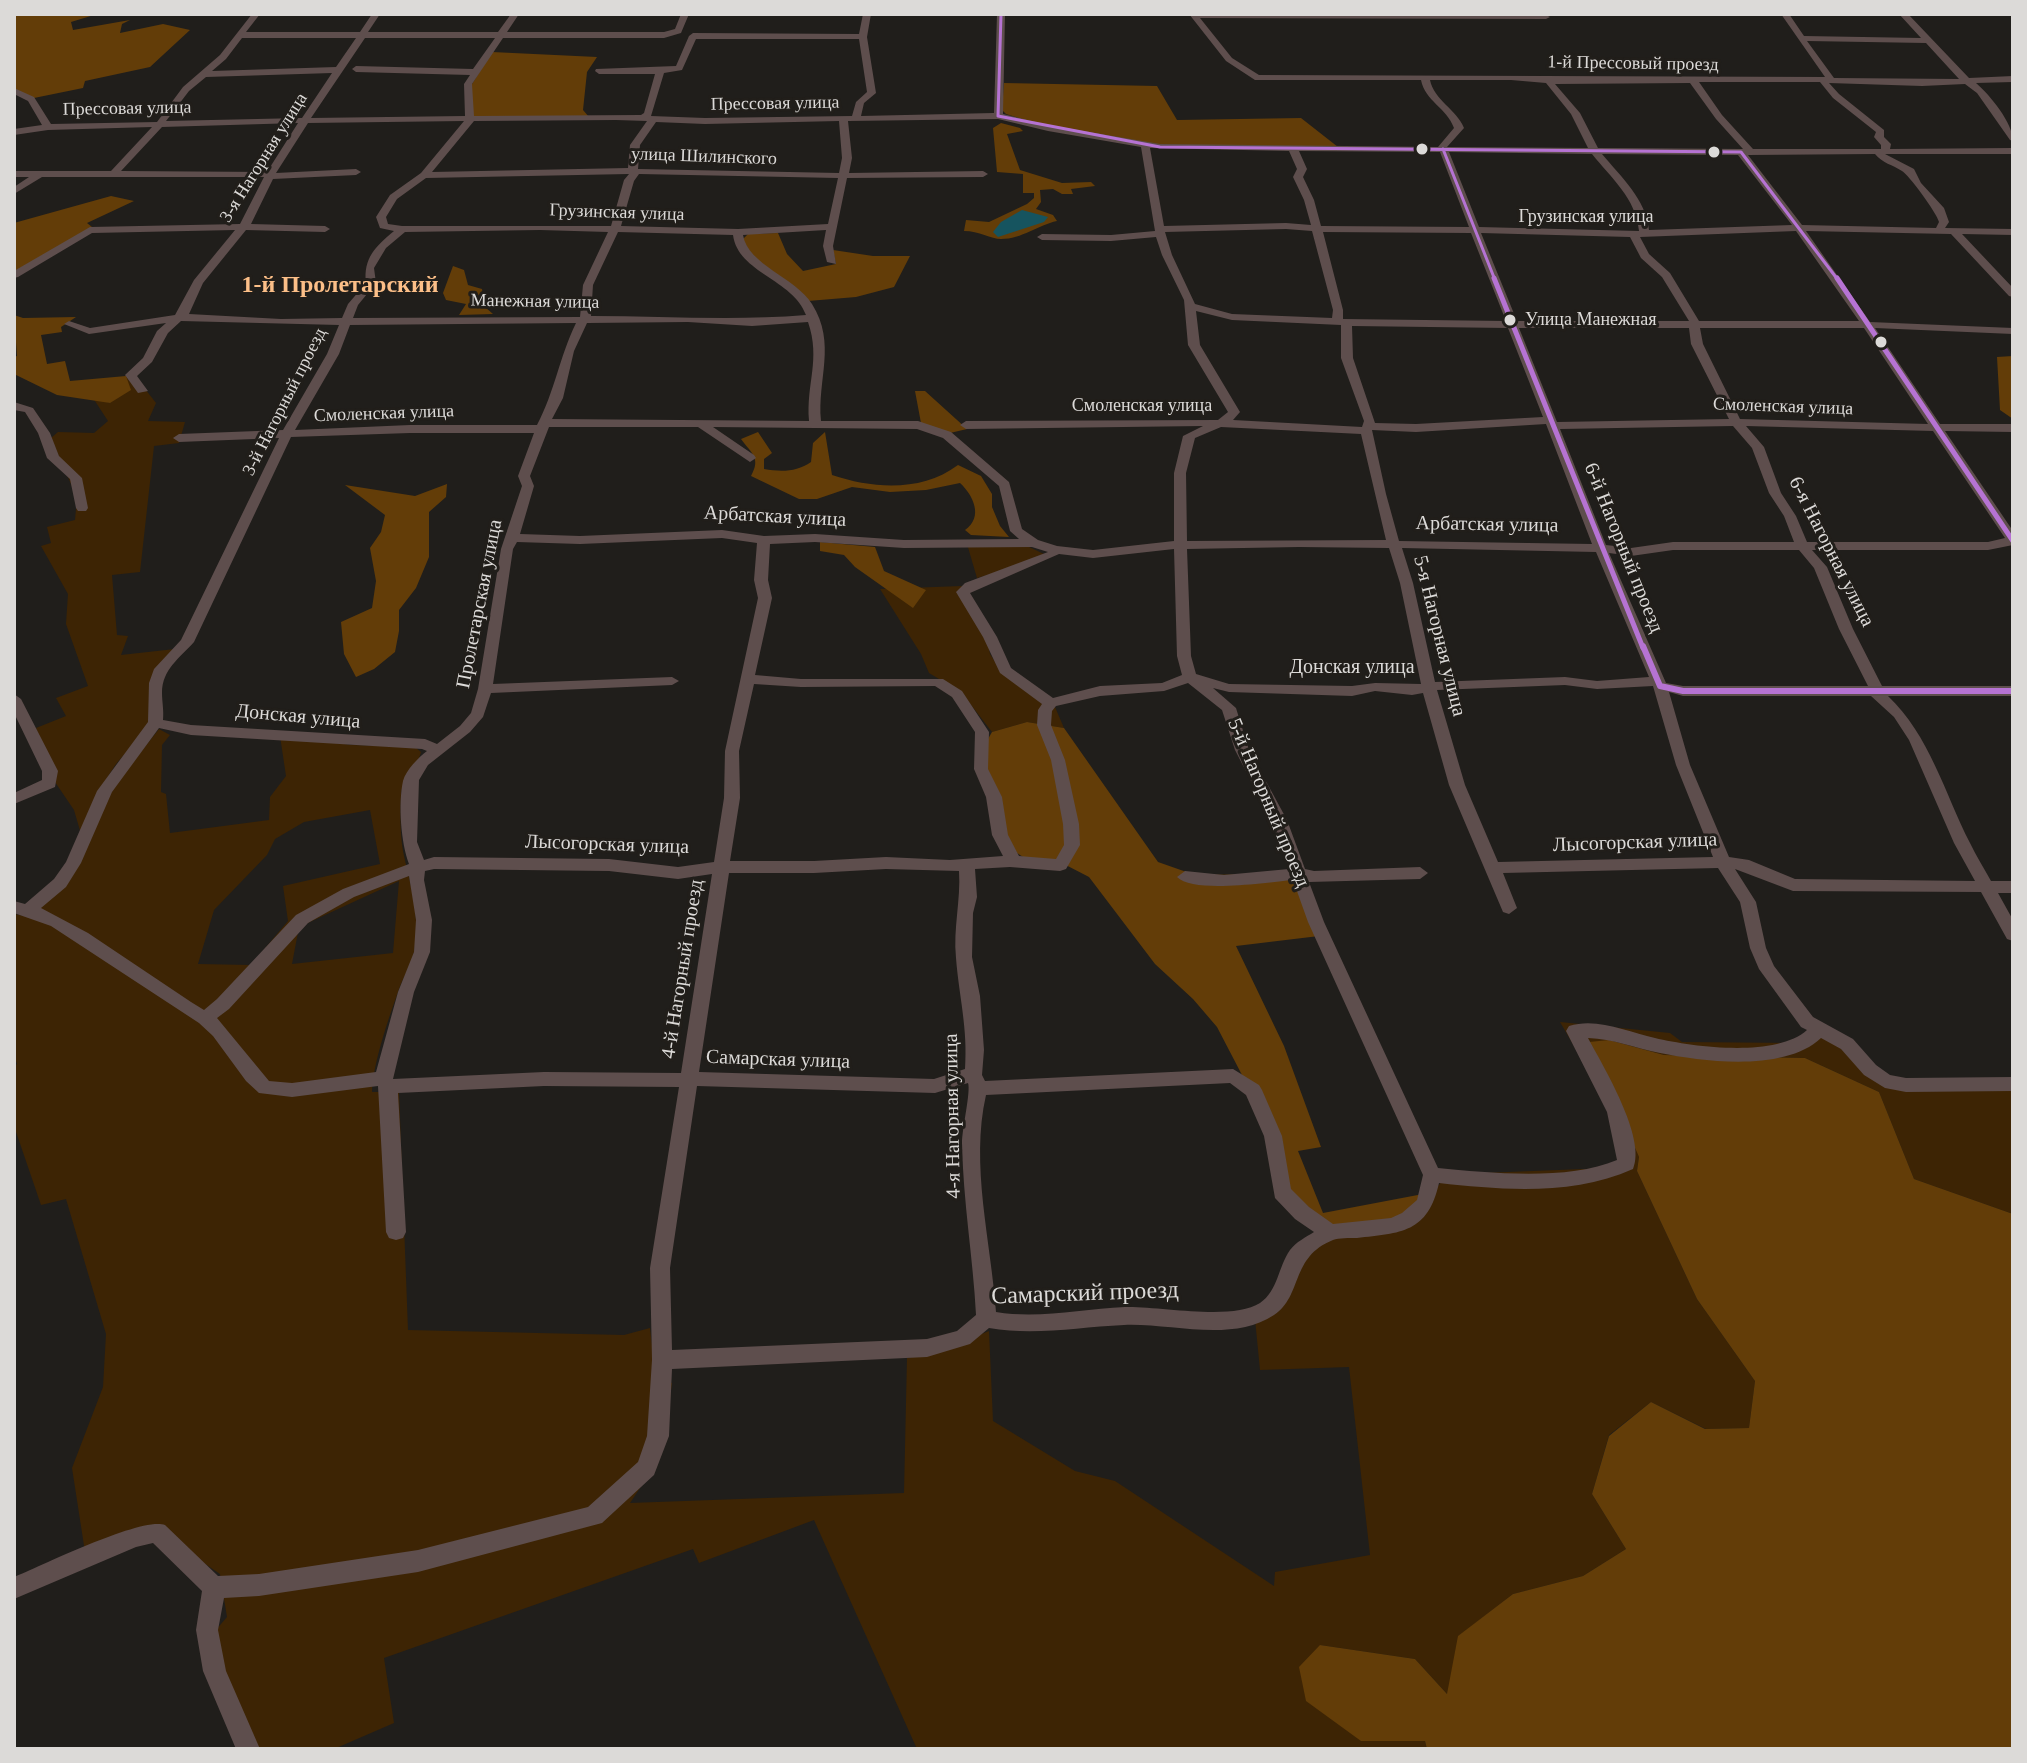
<!DOCTYPE html>
<html>
<head>
<meta charset="utf-8">
<style>
  body { margin:0 }
  #map { position:relative; width:2027px; height:1763px; overflow:hidden; background:#201e1b; font-family:Georgia,serif }
  canvas { display:block }
  .frame { position:absolute; inset:0; border:16px solid #dcdad8; pointer-events:none }
</style>
</head>
<body>
<div id="map">
<canvas width="2027" height="1763"></canvas>
<div class="frame"></div>
</div>
<script>
const g = document.querySelector('canvas').getContext('2d');
g.lineJoin = 'round';
function paint(path, color) { g.fillStyle = color; g.fill(path, 'evenodd'); }
function stroke(path, color, width, dash) { g.strokeStyle = color; g.lineWidth = width; g.lineCap = dash ? 'butt' : 'round'; g.setLineDash(dash || []); g.stroke(path); }
function label(font, color, halo, rows, align = 'center') {
  g.font = font + ' Georgia,serif'; g.lineWidth = 6; g.setLineDash([]); g.textBaseline = 'middle'; g.strokeStyle = halo; g.fillStyle = color; for (const [text, x, y, turn = 0] of rows) {
    g.save(); g.translate(x, y); g.rotate((+turn || 0) * Math.PI / 180); g.textAlign = isNaN(turn) ? turn : align; if (halo) g.strokeText(text, 0, 0); g.fillText(text, 0, 0); g.restore();
  }
}
const green = new Path2D(`
  M126,376H135L156,403L148,421L185,422L179,443L154,446L140,572L112,575L117,635L128,636L121,655L175,649C140,678 159,688 149,722C144,738 124,752 114,767C100,787 91,811 81,834L74,810L55,782L36,728L66,716L56,698L88,686L66,624L68,594L41,546L51,543L47,527L75,520L77,498L51,438L58,432L94,433L108,421L93,398L110,403Z
  M976,543L1029,547L1044,554L1009,569L977,578L967,544Z
  M962,586L957,593L987,637L990,654L1001,671L1055,707L1064,728L1027,722L992,732L961,692L929,673L921,654L880,589Z
  M159,729L170,735L162,745L161,792L166,794L170,833L269,820L270,797L286,776L280,736L352,745L415,747L421,752C417,768 403,776 401,795C400,813 400,838 404,856C411,886 421,922 414,952C411,966 402,979 398,992C388,1020 373,1064 372,1092H399L408,1330L624,1335L650,1328L656,1379L672,1383L665,1438L652,1470L630,1503L904,1493L907,1358L934,1353L989,1331L993,1421L1075,1471L1115,1481L1274,1586L1275,1572L1370,1555L1349,1367L1260,1370L1255,1319L1307,1255L1324,1242L1434,1191L1442,1181L1457,1174L1609,1168L1619,1162L1610,1107L1560,1022L1670,1033L1682,1042L1796,1043L1805,1033L1826,1037L1884,1083L2013,1087V1214L1914,1179L1879,1092L1805,1058L1664,1055L1609,1040L1617,1104L1639,1157L1637,1171L1697,1299L1755,1381L1749,1428L1706,1429L1651,1402L1609,1435L1592,1494L1626,1549L1583,1576L1513,1594L1459,1636L1448,1695L1415,1659L1320,1645L1361,1741H1425L1427,1749H917L814,1520L699,1563L693,1549L384,1658L394,1723L334,1749H259L222,1669L215,1631L227,1617L220,1574L189,1553L158,1525L85,1552L72,1468L103,1387L106,1334L66,1199L41,1205L14,1126V1067L17,1064L14,1055V914L25,916L49,900L109,792ZM370,810L380,864L283,886L288,921L251,965L198,964L214,910L267,855L275,839L304,822ZM399,881L393,953L292,964L299,927Z`);
const forest = new Path2D(`
  M14,14L94,15L71,22L73,30L130,20L122,24L120,33L163,24L190,30L150,67L85,81L83,88L34,98L14,89Z
  M492,52L597,57L587,72L583,110L589,117H472V84Z
  M1004,83L1157,86L1177,120L1301,118L1338,147L1163,145L1048,127L1006,114L1002,110Z
  M1001,123L1020,128L1023,131L1007,134L1020,170L1062,183L1091,182L1095,186L1071,189L1073,194H1062L1053,189L1040,190L1041,202L1036,209L1053,215L1057,221C1038,225 1022,239 1001,239C991,239 979,231 964,231L966,220L989,222L1027,204L1034,198V193H1023V174L997,172L993,128Z
  M111,196L134,201L87,223L92,227L14,272V223Z
  M778,233L787,254L803,271L836,264L833,250L873,256H910L894,287L856,297L808,301L752,256L742,240L748,234Z
  M453,266L464,270L468,285L482,289L485,307L493,314L459,315L466,304L446,300L443,293Z
  M14,315L23,318L76,317L61,327L62,332L41,335L47,364L65,361L70,381L126,376L131,390L110,403L57,395L14,374V357L17,356Z
  M2013,356V419L2000,410L1997,357Z
  M915,391H925L967,429L950,433L921,423Z
  M758,432L772,453L764,459V469C781,472 797,472 811,462L813,443L825,432L832,475C874,489 922,492 958,465L981,476L992,494V507L1000,526L1009,537L971,535L965,530C984,517 973,495 960,483L926,490L890,492L852,487L817,499H799L751,476C761,458 752,454 741,439Z
  M447,484L446,497L429,512V557L416,588L399,610V631L395,652L374,669L356,677L344,654L341,622L372,608L376,581L370,548L381,532L385,515L345,485L415,496Z
  M820,542L875,547L884,571L926,590L913,608L855,567L844,555L820,551Z
  M1027,722L1064,728L1158,862L1195,875L1284,874L1291,871L1319,936L1236,946L1284,1046L1321,1147L1298,1151L1323,1213L1423,1194L1420,1203L1389,1222L1329,1226L1289,1189L1242,1075L1217,1027L1193,999L1155,964L1089,877L1060,862L1023,857L1017,853L1006,834L985,767L984,746L992,732Z
  M1609,1040L1664,1055L1805,1058L1879,1092L1914,1179L2013,1214V1749H1427L1425,1741H1361L1306,1701L1299,1667L1320,1645L1415,1659L1447,1694L1458,1636L1513,1594L1583,1576L1626,1549L1592,1494L1609,1436L1651,1402L1705,1429L1749,1428L1755,1381L1697,1299L1637,1171L1639,1157L1589,1042Z`);
const water = new Path2D(`
  M1022,210L1048,217L1044,222L998,237L993,232L1001,222Z`);
const minor = new Path2D(`
  M252,14H260L246,32H360L372,14H380L368,32H498L511,14H519L507,32H664L675,29L681,14H689L681,33L664,38H503L472,84L474,116L641,115L644,113L655,74H599L595,71L596,69L676,66L689,36L693,33L859,34L863,14H871L867,37L876,93L864,103L861,116L994,113L997,14H1005L1003,114L1048,125L1160,144L1438,147L1454,128C1447,108 1425,101 1421,80H1255L1226,61L1189,14L1546,15L1550,17L1546,19L1200,18L1232,58L1259,75L1825,77L1781,14H1789L1804,36L1921,38L1899,14H1908L1969,78L2013,76V82L1976,83C1990,95 2013,123 2013,141L2010,140L1977,93L1965,84L1922,86L1829,83L1839,94L1884,130V137L1891,144L1890,149L2013,148V154H1885L1914,169L1921,183L1944,208L1949,222L1945,228L2013,229V235L1962,234L2013,288V297L2009,296L1951,234L1806,231L1870,322L2013,328V334L1875,328L1940,424H2013V432L1945,431L2013,531V545L1988,550H1812L1827,567L1853,629L1882,686H2013V696H1888C1930,736 1944,792 1970,843C1976,856 1984,868 1991,881H2013V893H1998L2013,920V941L2007,939L1981,892L1793,891L1735,869L1756,902L1766,948L1774,966L1813,1017L1853,1039L1876,1065L1890,1075L1906,1078L2013,1077V1091L1906,1092L1885,1088L1864,1075L1841,1049L1821,1038C1785,1072 1705,1062 1660,1053C1635,1048 1613,1039 1588,1038C1603,1066 1647,1138 1633,1169C1573,1196 1502,1190 1439,1183C1428,1233 1401,1233 1357,1238C1349,1238 1339,1238 1333,1240C1290,1257 1303,1296 1274,1315C1232,1343 1171,1323 1124,1325C1078,1327 1035,1336 989,1328L970,1344L927,1357L672,1369L669,1436L654,1475L602,1523L418,1572L259,1596L224,1598L218,1630L226,1671L260,1749H236L203,1671L196,1630L202,1591L153,1543L136,1547L14,1599V1577C41,1566 142,1516 165,1525L218,1576L259,1574L418,1550L588,1507L638,1462L647,1436L652,1360L650,1268L679,1087L544,1086L398,1093L406,1232L403,1238L396,1240L389,1238L386,1232L378,1086L292,1097L259,1093L246,1081L213,1036L199,1023L51,926L14,913V901L25,904L54,879L66,862L97,791L148,722L149,683L154,669L181,640L279,438L179,442L173,438L179,434L283,430L327,354L339,325L181,321L168,333L152,362L137,376L148,391L138,393L125,375L143,358L157,331L166,323L89,334L64,324L69,321L90,328L175,315L194,280L235,230L92,233L18,277L14,278V271L90,227L240,224L264,177H42L14,194V187L29,177H14V171H111L152,127L48,130L14,135V129L42,125L28,101L14,94V88L34,97L51,124L157,122L183,87L220,55ZM242,38H356L336,67L212,71L226,59ZM365,38H495L473,69L356,66L352,69L356,72L470,75L464,84L465,116L311,118ZM696,39H859L867,92L856,102L852,116L705,118L651,116L664,73L682,70ZM1807,41L1926,43L1959,79L1834,78ZM332,73L302,118L166,121L189,91L206,77ZM1430,80H1511L1546,83L1571,114L1588,148L1447,147L1464,128C1456,109 1434,100 1430,80ZM1699,82H1820L1833,98L1876,132L1874,137L1881,145V149H1753L1722,115ZM1690,83L1716,119L1743,149L1598,148L1580,113L1555,84ZM998,119L1048,131L1141,147L1155,231L1111,235L1042,234L1037,237L1042,240L1111,241L1156,237L1162,255L1184,300L1188,345L1228,412L1218,420L966,421L960,425L966,429L1203,426L1183,436L1174,473V541L1093,550L1057,546L1038,540L1022,529L1009,482L951,432L918,421H821C817,379 837,344 812,304C795,277 748,265 743,235L826,230L823,246L827,262L836,264L833,246L847,178L983,177L988,174L983,171L849,173L852,158L848,121ZM616,120L647,121L630,145L628,168L432,172L474,121ZM464,121L421,173L390,195L376,217L380,228L394,231C376,246 363,258 366,283L348,304L342,318L281,319L189,314L203,283L246,230L325,232L330,229L325,226L251,224L273,179L356,175L361,172L356,169L276,173L308,123ZM839,121L842,158L839,173L638,169L640,145L656,122L705,124ZM298,123L267,172L121,171L162,127ZM1150,148L1289,151L1297,169L1293,177L1304,200L1311,225L1286,223L1164,226ZM1299,151L1440,152L1469,227L1321,226L1314,200L1303,177L1307,169ZM1449,152L1592,154C1611,178 1636,198 1639,231L1479,227ZM1602,154L1738,155L1792,225L1649,230C1646,199 1621,177 1602,154ZM1875,154C1882,163 1893,165 1902,171C1908,174 1937,213 1939,222L1936,228L1802,225L1748,155ZM629,174L624,180L611,226H402L388,224L386,217L397,199L426,178ZM639,174L838,178L828,224L738,229L621,226L634,181ZM1286,229L1312,231L1333,310L1332,318L1232,314L1195,304L1172,255L1165,232ZM540,230L608,232L583,285L580,317L353,318L358,305L376,283L374,268L386,248L405,232ZM1796,231L1859,321H1699L1670,273L1649,254L1640,237ZM618,232L733,235C738,273 793,279 806,315C734,321 663,316 591,316L593,285ZM1323,232L1471,233L1506,321L1343,319V310ZM1481,233L1630,237L1641,258L1662,277L1689,321H1517ZM1196,311L1232,320L1341,325V358L1364,421L1362,427L1233,420L1240,412L1200,345ZM688,322L752,326L808,322C821,360 806,383 809,421L552,419L563,398L574,351L587,323ZM576,323C559,358 555,391 537,425H410L295,430L339,354L350,325ZM1352,326L1508,328L1543,417L1416,424L1375,423L1353,358ZM1519,328H1689L1691,344L1729,419L1557,422ZM1700,328H1864L1928,424L1740,419L1703,344ZM1546,424L1592,544L1399,541L1386,494L1372,430L1416,432ZM1733,426L1752,448L1769,493L1784,516L1794,542H1673L1631,548L1606,545L1560,429ZM1746,426L1933,431L2005,538L1988,542H1807L1796,516L1781,493L1764,447ZM549,427H698L750,462L756,458L754,455L713,427L917,429L943,438L999,486L1010,531L1019,539L904,540L815,534L764,536L722,530L580,536L520,534L534,486L530,476ZM1221,427L1361,434L1386,540L1187,541L1186,473L1195,438ZM410,433H534L518,476L522,486L501,549L478,689L471,713L460,726L437,744L425,739L191,725L163,720C164,710 162,702 162,693C162,669 180,658 194,642L291,437ZM722,538L757,543L754,580L758,598L725,751L724,798L714,862L678,867L609,859L434,857L424,860L417,842L419,780L428,765L470,732L483,717L491,693L672,685L679,681L672,677L493,684L513,549L517,542L580,544ZM815,542L904,548L1032,547L1048,552L965,583L956,592L983,637L1000,673L1042,704L1038,710L1037,725L1051,760L1063,824L1064,845L1056,859L1019,856L1008,835L1002,797L988,769L989,732L962,691L943,679H801L755,675L772,598L768,580L770,544ZM1299,547L1389,548L1400,583L1421,684L1375,683L1352,686L1229,684L1196,674L1191,656L1187,549ZM1402,548L1596,552L1649,677L1597,681L1565,677L1435,682L1413,583ZM1174,549L1177,656L1182,675L1162,683L1100,686L1053,698L1011,668L997,637L970,593L1059,554L1093,558ZM1673,550H1799L1814,568L1839,629L1868,686H1683L1666,683L1609,553L1631,556ZM1188,683L1222,710L1235,750L1271,820L1289,869L1224,875L1185,871L1177,877C1193,894 1269,882 1293,880L1308,922L1423,1175L1417,1200L1402,1213L1391,1218L1333,1224L1309,1207L1291,1189L1282,1136L1262,1090L1259,1085L1233,1069L985,1081L982,1075L984,1050L980,996L972,957L973,913L977,897L975,869L1010,867L1060,871L1066,869L1080,845L1079,824L1065,760L1051,725L1052,711L1056,706L1100,696L1164,691ZM754,684L801,687L935,686L952,697L975,732L974,769L986,797L992,835L1003,856L950,860L886,857L814,861H730L740,798L739,751ZM1565,685L1597,689L1653,686L1676,765L1713,857L1498,862L1465,785L1437,690ZM1213,688L1229,692L1352,696L1375,691L1412,695L1423,693L1449,785L1503,912L1509,914L1517,908L1503,873L1718,868L1740,902L1750,948L1759,969L1801,1027L1807,1030C1776,1058 1693,1047 1655,1038C1628,1032 1597,1017 1569,1026L1566,1031L1607,1112L1617,1160C1568,1181 1490,1173 1438,1168L1324,922L1309,882L1420,879L1428,873L1420,867L1314,871L1305,869L1287,820L1249,750L1236,708ZM1669,692L1683,696H1871L1894,717L1909,740L1954,843L1975,881L1795,879L1749,860L1729,857L1690,765ZM159,728L191,735L422,749L427,751C418,758 406,770 403,781C398,804 401,843 409,864L343,889L296,915L217,999L204,1010L191,1002L88,933L41,908L66,887L81,863L112,792ZM434,869L609,871L678,879L712,874L681,1073L544,1072L393,1079L414,992L430,952L432,920L424,880L425,871ZM886,869L959,871C961,900 953,928 956,958C959,997 968,1028 965,1069L934,1079L699,1072L729,873H814ZM409,876L416,920L414,952L398,992L376,1072L292,1083L269,1081L217,1018L229,1009L308,923L354,897ZM968,1083C971,1091 962,1129 962,1143C963,1201 973,1258 976,1315L957,1331L927,1339L672,1350L670,1268L697,1086L935,1093ZM1230,1083L1246,1095L1264,1136L1275,1198L1295,1219L1314,1232C1306,1237 1296,1242 1290,1250C1278,1267 1278,1291 1260,1303C1232,1321 1160,1306 1125,1307C1082,1309 1039,1319 996,1312C991,1241 970,1165 986,1095Z
  M14,402L33,408L50,433L59,456L82,478L88,508L86,511H78L76,508L70,479L47,458L38,433L25,412L14,410Z
  M14,694L21,699L58,771L55,787L14,804V793L42,780V771L14,713Z`);
const bus1Far2 = new Path2D(`
  M998,116L1160,147L1741,152L1838,280
  M998,116L1001,14
  M1443,149L1495,280`);
const bus1Far1 = new Path2D(`
  M1494,278L1643,648
  M1837,278L2013,541`);
const bus1 = new Path2D(`
  M1643,646L1660,686L1683,691H2013`);
const markers = [
  [1422,149,7,"#dcdad8"],
  [1714,152,7,"#dcdad8"],
  [1510,320,7,"#dcdad8"],
  [1881,342,7,"#dcdad8"]
];
const farStreetnames = [
  ["1-й Прессовый проезд",1633,64,1],
  ["Прессовая улица",775,104,-1],
  ["Прессовая улица",127,109,-1],
  ["улица Шилинского",704,157,2],
  ["3-я Нагорная улица",264,158,-58],
  ["Грузинская улица",617,213,2],
  ["Грузинская улица",1586,217],
  ["Манежная улица",535,302,1],
  ["3-й Нагорный проезд",285,402,-63],
  ["Смоленская улица",1142,406],
  ["Смоленская улица",1783,407,2],
  ["Смоленская улица",384,414,-2]
];
const busNames = [
  ["Улица Манежная",1525,320]
];
const streetNames = [
  ["Арбатская улица",775,517,3],
  ["Арбатская улица",1487,525,1],
  ["6-й Нагорный проезд",1623,548,68],
  ["6-я Нагорная улица",1831,552,63],
  ["Пролетарская улица",480,604,-79],
  ["5-я Нагорная улица",1439,636,76],
  ["Донская улица",1352,668],
  ["Донская улица",298,717,5],
  ["5-й Нагорный проезд",1268,803,67],
  ["Лысогорская улица",1635,843,-2],
  ["Лысогорская улица",607,845,2],
  ["4-й Нагорный проезд",683,969,-81],
  ["Самарская улица",778,1060,2],
  ["4-я Нагорная улица",953,1116,-91]
];
const farDistrictnames = [
  ["1-й Пролетарский",340,286]
];
const nearStreetnames = [
  ["Самарский проезд",1085,1294,-2]
];
paint(green, '#3d2404');
paint(forest, '#633d08');
paint(water, '#16545f');
paint(minor, '#5e4e4d');
stroke(bus1Far2, '#b673d3', 3);
stroke(bus1Far1, '#b673d3', 5);
stroke(bus1, '#b673d3', 6);
for (const [x, y, r, color] of markers) { const dot = new Path2D(); dot.arc(x, y, r, 0, 2 * Math.PI); g.fillStyle = color; g.fill(dot); stroke(dot, '#211e1a', 3); }
label('18px', '#dcdad8', '#211e1a', farStreetnames);
label('18px', '#dcdad8', '#211e1a', busNames, 'left');
label('20px', '#dcdad8', '#211e1a', streetNames);
label('bold 24px', '#fcbf88', '#211e1a', farDistrictnames);
label('24px', '#dcdad8', '#211e1a', nearStreetnames);
</script>
</body>
</html>
